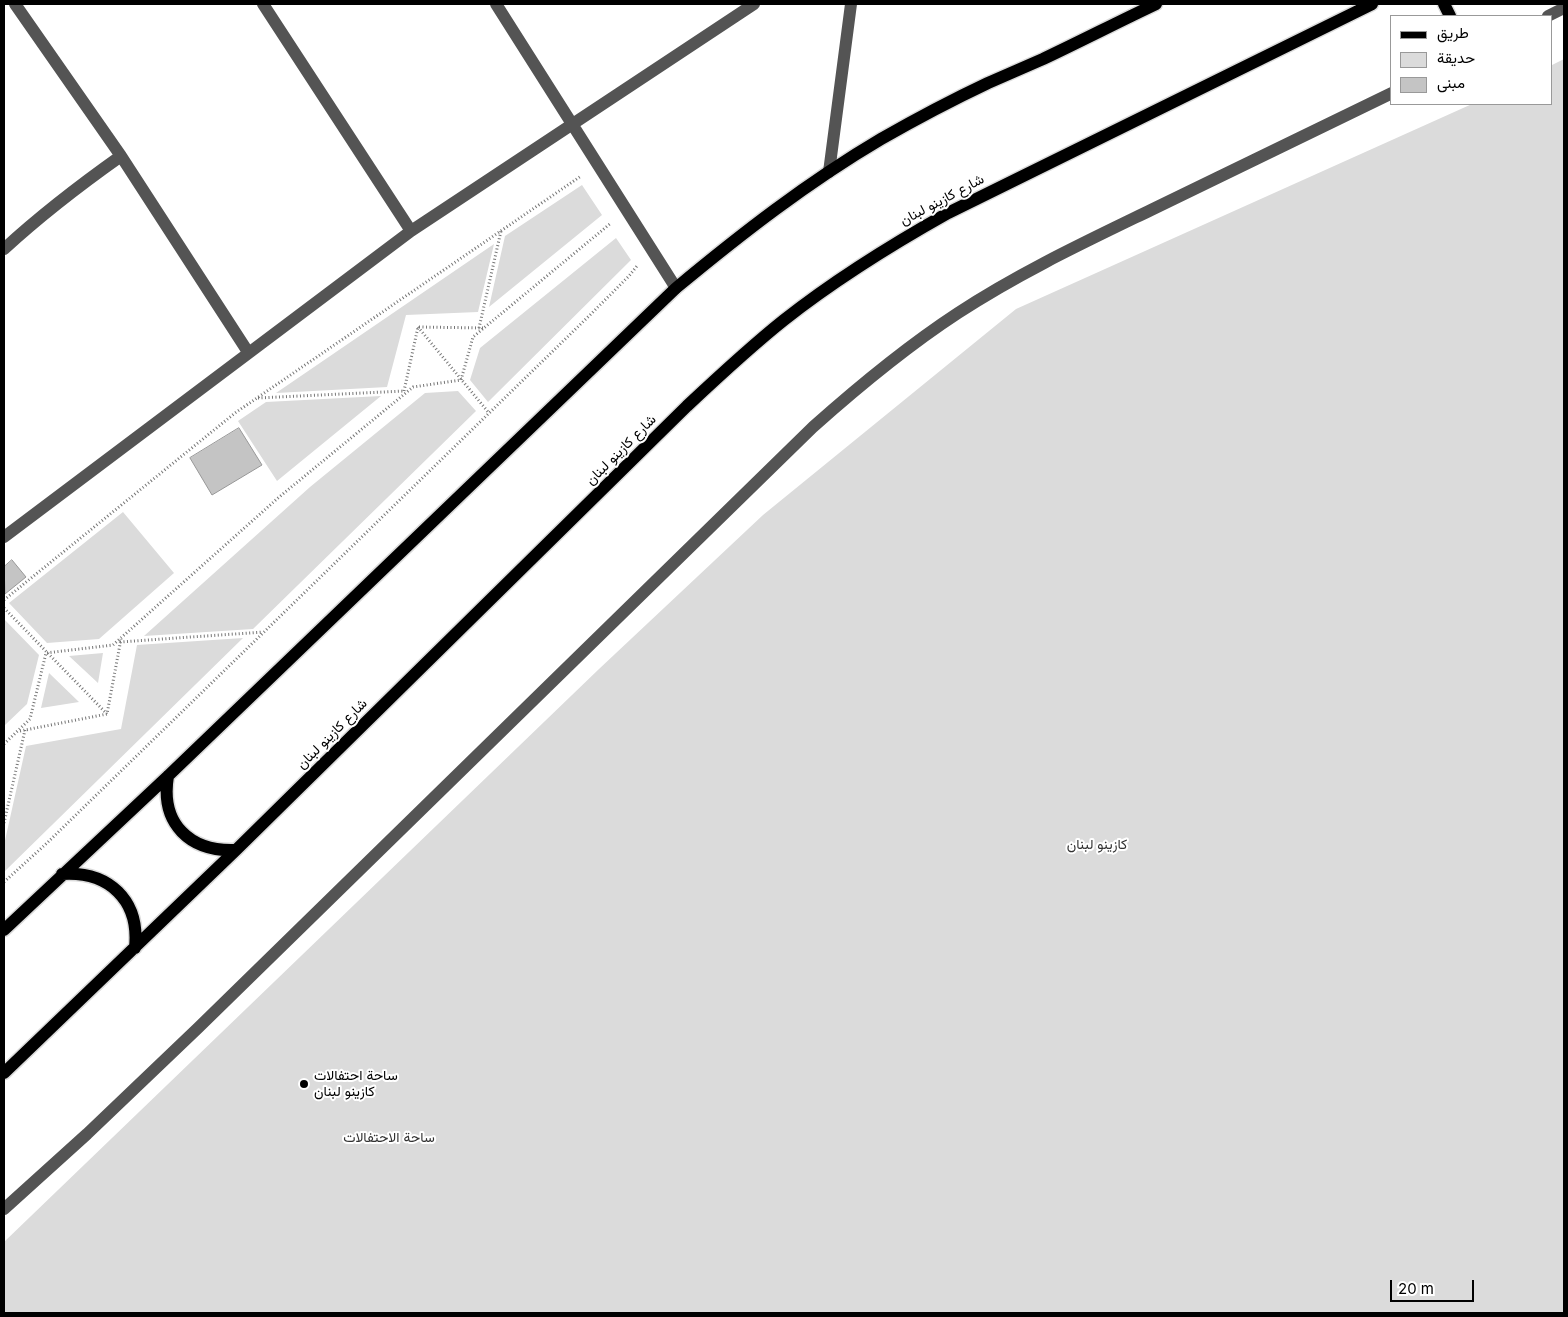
<!DOCTYPE html>
<html>
<head>
<meta charset="utf-8">
<style>
  body { margin:0 }
  #map { position:relative; width:1568px; height:1317px; overflow:hidden; background:#fff; font-family:Inter,Vazirmatn,sans-serif }
  canvas { display:block }
  .frame { position:absolute; inset:0; border:5px solid #000; pointer-events:none }
  .legend { position:absolute; left:1390px; top:15px; width:162px; height:90px; box-sizing:border-box; background:#fff; border:1px solid #999; margin:0; padding:6px 9px; list-style:none; font-size:15px; color:#000 }
  .legend li { display:flex; align-items:center; gap:10px; height:25px }
  .legend b { width:25px; border:1px solid #999 }
  .scale { position:absolute; left:1390px; top:1280px; width:84px; height:22px; box-sizing:border-box; border:2px solid #000; border-top:0; padding-left:6px; font-size:15px; line-height:18px; white-space:nowrap; color:#000; -webkit-text-stroke:4px #fff; paint-order:stroke }
</style>
</head>
<body>
<div id="map">
<canvas width="1568" height="1317"></canvas>
<div class="frame"></div>
<ul class="legend">
<li><b style="height:6px;background:#000"></b>طريق</li>
<li><b style="height:14px;background:#dbdbdb"></b>حديقة</li>
<li><b style="height:14px;background:#c4c4c4"></b>مبنى</li>
</ul>
<div class="scale">20 m</div>
</div>
<script>
const g = document.querySelector('canvas').getContext('2d');
g.lineJoin = 'round';
function paint(path, color) { g.fillStyle = color; g.fill(path, 'evenodd'); }
function stroke(path, color, width, dash) { g.strokeStyle = color; g.lineWidth = width; g.lineCap = dash ? 'butt' : 'round'; g.setLineDash(dash || []); g.stroke(path); }
function label(font, color, halo, rows, align = 'center') {
  g.font = font + ' Inter,Vazirmatn,sans-serif'; g.lineWidth = 4; g.setLineDash([]); g.textBaseline = 'middle'; g.strokeStyle = halo; g.fillStyle = color; for (const [text, x, y, turn = 0] of rows) {
    g.save(); g.translate(x, y); g.rotate((+turn || 0) * Math.PI / 180); g.textAlign = isNaN(turn) ? turn : align; if (halo) g.strokeText(text, 0, 0); g.fillText(text, 0, 0); g.restore();
  }
}
const green = new Path2D(`
  M1564,59V1313H4V1242L599,669L763,515L1016,309L1472,104H1552V65Z
  M582,185L602,215L489,307L505,236Z
  M616,238L631,260L488,402L470,380L480,348Z
  M494,244L478,312L406,315L387,387L276,393Z
  M458,391L476,411L253,629L144,636L310,487L425,393Z
  M381,396L277,481L238,421L266,402Z
  M123,512L174,573L99,639L47,643L9,603Z
  M4,619L39,655L27,704L4,726Z
  M243,638L4,872V845L26,746L121,729L137,645Z
  M103,653L98,683L69,656Z
  M49,673L79,702L41,708Z`);
const building = new Path2D(`
  M239,428L262,465L212,495L190,458Z
  M12,560L26,577L5,594L4,567Z`);
const path = new Path2D(`
  M418,327L489,413
  M479,328L501,231
  M404,391L418,327L484,328
  M258,398L404,391
  M4,600L235,413L581,176
  M4,608L107,714
  M120,642L263,632
  M20,731L107,714L121,639
  M4,744L30,719L46,653L113,645L278,498L413,387L461,380L473,337L611,223
  M4,823L25,730
  M4,882L47,843L590,315L629,276L637,266`);
const minor = new Path2D(`
  M15,4L121,156L248,352
  M263,4L411,231
  M496,4L676,288
  M1548,16L1564,8
  M829,172L851,4
  M4,249C41,215 80,185 121,156
  M4,537L411,231L754,4
  M4,1209L87,1134L198,1028L813,427C859,386 906,347 958,313C1019,273 1085,242 1151,210C1231,171 1311,132 1392,93`);
const major = new Path2D(`
  M1444,4L1450,16
  M168,776C160,824 190,852 236,850
  M62,874C109,871 140,900 135,948
  M4,930L168,776L676,288C741,234 808,182 881,139C916,119 952,100 988,83C1006,75 1025,67 1043,59C1081,41 1118,22 1156,4
  M4,1073L236,850L687,406C719,376 750,347 784,320C836,279 891,245 948,213L1372,4`);
const markers = [
  [304,1084,5,"#000"]
];
const streetNames = [
  ["شارع كازينو لبنان",942,200,-28],
  ["شارع كازينو لبنان",621,450,-45],
  ["شارع كازينو لبنان",332,734,-45]
];
const parkNames = [
  ["كازينو لبنان",1097,845],
  ["ساحة الاحتفالات",389,1138]
];
const poiNames = [
  ["ساحة احتفالات",314,1076],
  ["كازينو لبنان",314,1092]
];
paint(green, '#dbdbdb');
paint(building, '#c4c4c4');
stroke(building, '#989898', 1);
stroke(major, '#dbdbdb', 15);
stroke(path, '#767676', 3, [1, 2.5]);
stroke(minor, '#545454', 12);
stroke(major, '#000', 12);
for (const [x, y, r, color] of markers) { const dot = new Path2D(); dot.arc(x, y, r, 0, 2 * Math.PI); g.fillStyle = color; g.fill(dot); stroke(dot, '#fff', 2); }
label('14px', '#000', '#fff', streetNames);
label('14px', '#323232', '#fff', parkNames);
label('14px', '#000', '#fff', poiNames, 'left');
</script>
</body>
</html>
